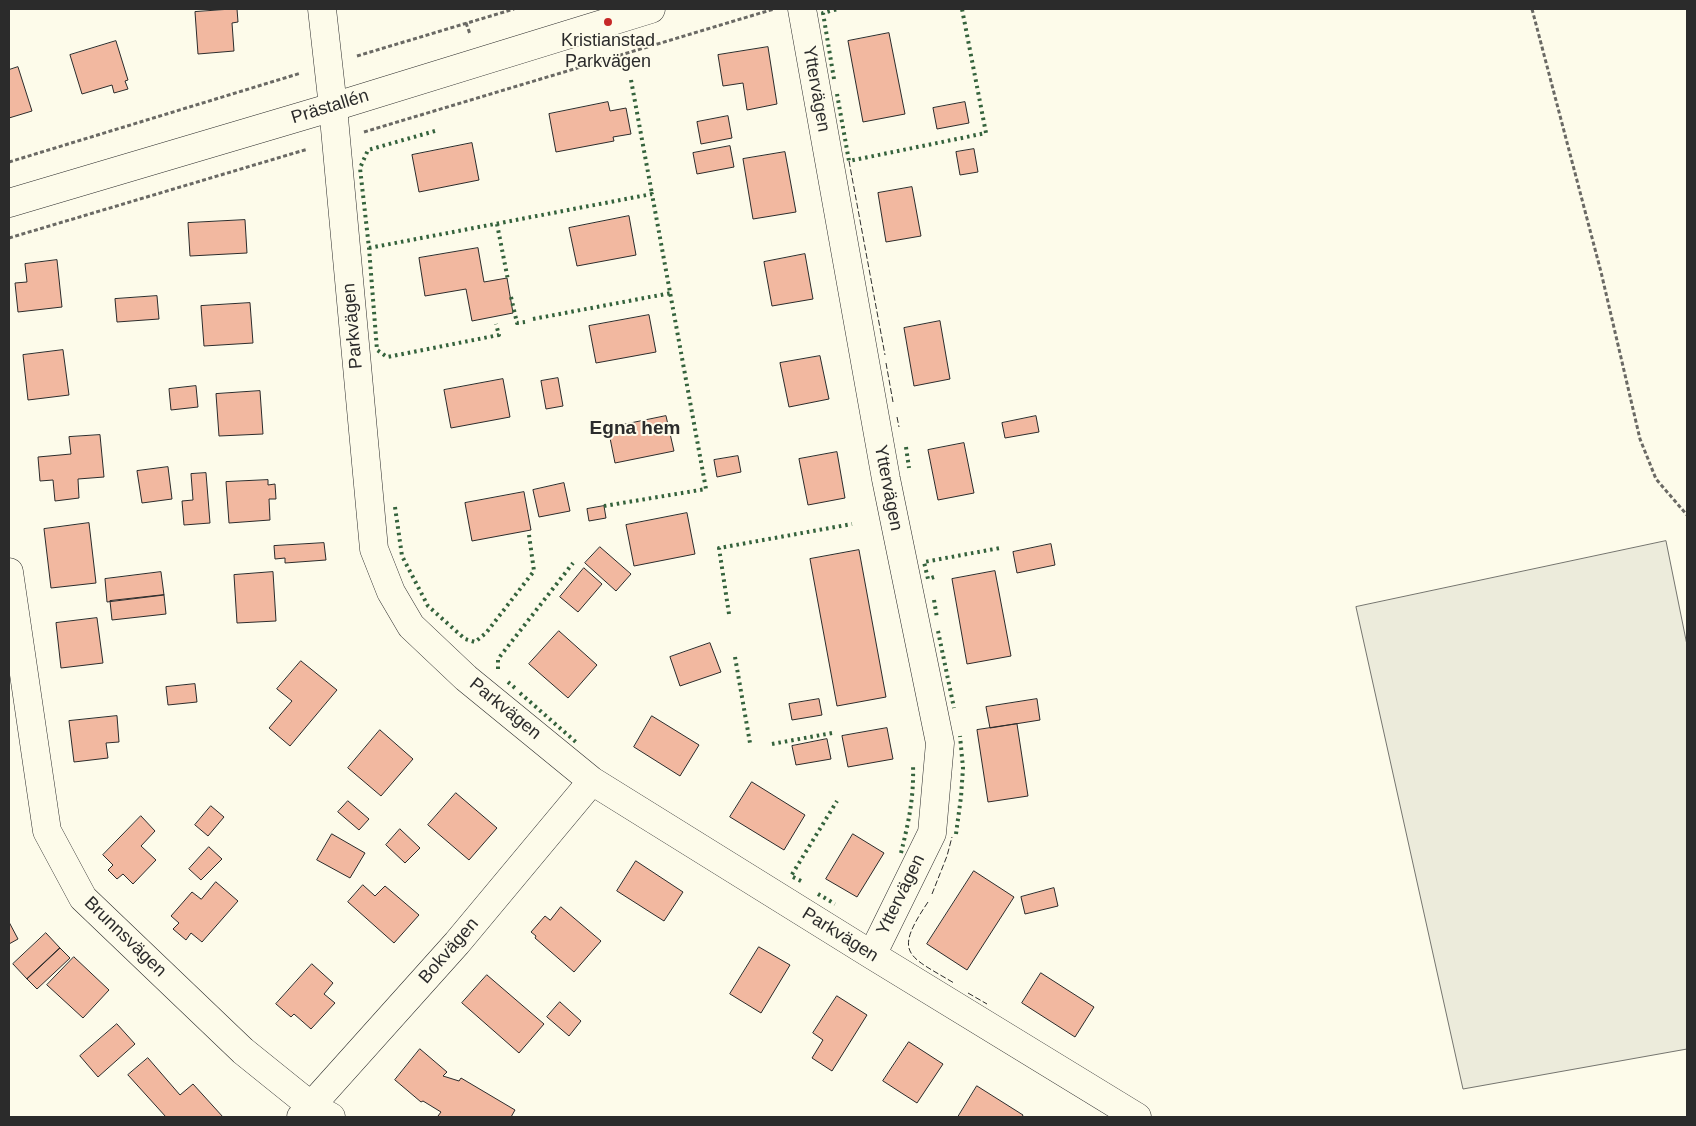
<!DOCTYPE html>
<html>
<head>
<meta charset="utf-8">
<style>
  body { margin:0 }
  #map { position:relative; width:1696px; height:1126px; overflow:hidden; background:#fdfbea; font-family:Helvetica,sans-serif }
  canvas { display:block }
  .frame { position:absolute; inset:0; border:10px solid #2b2b2b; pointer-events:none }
</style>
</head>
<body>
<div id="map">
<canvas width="1696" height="1126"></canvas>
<div class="frame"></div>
</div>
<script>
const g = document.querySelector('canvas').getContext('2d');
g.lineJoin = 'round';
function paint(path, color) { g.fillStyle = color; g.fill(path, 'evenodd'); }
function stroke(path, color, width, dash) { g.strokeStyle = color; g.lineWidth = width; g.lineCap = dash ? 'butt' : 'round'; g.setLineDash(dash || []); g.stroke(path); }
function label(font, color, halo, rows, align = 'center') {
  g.font = font + ' Helvetica,sans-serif'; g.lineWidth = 4; g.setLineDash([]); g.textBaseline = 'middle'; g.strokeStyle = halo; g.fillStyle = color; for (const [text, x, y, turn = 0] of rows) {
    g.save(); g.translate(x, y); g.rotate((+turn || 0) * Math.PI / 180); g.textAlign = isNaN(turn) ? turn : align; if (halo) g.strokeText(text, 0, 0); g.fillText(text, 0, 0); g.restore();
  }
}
const green = new Path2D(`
  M1666,541L1687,645V1049L1463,1089L1356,607Z`);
const building = new Path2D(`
  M237,9L238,22L232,23L234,51L198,54L195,12Z
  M889,33L905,114L863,122L848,41Z
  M116,41L128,80L125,81L128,89L114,93L112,85L82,94L70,55Z
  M768,47L777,104L747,110L743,83L723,86L718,55Z
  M18,67L32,111L9,118V70Z
  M608,102L610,111L626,108L631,134L613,137L614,141L556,152L549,114Z
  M965,102L969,123L937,129L933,108Z
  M728,116L732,138L701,144L697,122Z
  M472,143L479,180L419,192L412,155Z
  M730,146L734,167L697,174L693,153Z
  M974,149L978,172L960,175L956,152Z
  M785,152L796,212L753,219L743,159Z
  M912,187L921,236L886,242L878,193Z
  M629,216L636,255L577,266L569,228Z
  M245,220L247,253L190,256L188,223Z
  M478,248L484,282L507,278L513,313L472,321L466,289L425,296L419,258Z
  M805,254L813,299L772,306L764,262Z
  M57,260L62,307L18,312L15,283L27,282L25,264Z
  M157,296L159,319L117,322L115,299Z
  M250,303L253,343L204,346L201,306Z
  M649,315L656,352L596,363L589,326Z
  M940,321L950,379L914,386L904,328Z
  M63,350L69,395L28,400L23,355Z
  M820,356L829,399L789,407L780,363Z
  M558,378L563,406L546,409L541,381Z
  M503,379L510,417L451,428L444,390Z
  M196,386L198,407L171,410L169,389Z
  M260,391L263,434L219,436L216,394Z
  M666,416L674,451L615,463L608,428Z
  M1036,416L1039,432L1005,438L1002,423Z
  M100,435L104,477L78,479L79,498L55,501L53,480L40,481L38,457L71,454L69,437Z
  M964,443L974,493L938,500L928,450Z
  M837,452L845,498L808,505L799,459Z
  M738,456L741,472L717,477L714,460Z
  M168,467L172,499L142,503L137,471Z
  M206,473L210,523L184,525L182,501L193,500L191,474Z
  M268,480V485L275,484L276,499H269L270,520L229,523L226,482Z
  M564,483L570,511L539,517L533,490Z
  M524,492L531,530L472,541L465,503Z
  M604,506L606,518L589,521L587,509Z
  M687,513L695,554L634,566L626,525Z
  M89,523L96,583L51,588L44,529Z
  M324,543L326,560L285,563V558L275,559L274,546Z
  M1051,544L1055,565L1017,573L1013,552Z
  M600,547L631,574L616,591L585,563Z
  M859,550L886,697L837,706L810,559Z
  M584,568L602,584L578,612L560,597Z
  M995,571L1011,656L967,664L952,579Z
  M161,572L164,595L107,602L105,579Z
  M273,572L276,621L237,623L234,575Z
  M164,595L166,614L112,620L110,601Z
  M97,618L103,663L61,668L56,623Z
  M559,631L597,665L568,698L529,664Z
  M710,643L721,672L680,686L670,657Z
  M301,661L337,690L290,746L269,728L292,701L277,689Z
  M195,684L197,702L168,705L166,687Z
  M819,699L822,715L792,720L789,704Z
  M1037,699L1040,720L990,728L986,707Z
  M117,716L119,742L106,743L108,758L74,762L69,721Z
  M652,716L699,745L680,776L634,747Z
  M1017,724L1028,796L988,802L977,730Z
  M887,728L893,759L848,767L842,736Z
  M380,730L413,759L381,796L348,768Z
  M827,739L831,759L796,765L792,746Z
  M752,782L805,815L784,850L730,817Z
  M456,793L497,828L469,860L428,825Z
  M348,801L369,819L359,830L338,812Z
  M211,806L224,817L208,836L195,825Z
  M141,816L155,831L141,846L156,860L133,884L123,874L117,879L108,870L113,865L103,855Z
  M400,829L420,848L405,863L386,845Z
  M332,834L365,853L350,878L317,860Z
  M853,834L884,853L857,897L826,879Z
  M209,847L222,859L201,880L189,869Z
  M636,861L683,892L664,921L617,891Z
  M974,871L1014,897L967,970L927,944Z
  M216,882L238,901L202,942L191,933L186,940L173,929L179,923L171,916L192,892L201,899Z
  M363,885L375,896L385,886L419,915L394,943L348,902Z
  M1054,888L1058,906L1025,914L1021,897Z
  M561,907L601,941L574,972L535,938L536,936L531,932L545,916L550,920Z
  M9,922L18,939L9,944Z
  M46,933L60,948L27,979L13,964Z
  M759,947L790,965L761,1013L730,994Z
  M60,948L70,958L37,989L27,979Z
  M74,957L109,990L83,1018L47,985Z
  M312,964L333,983L324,994L335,1003L311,1029L294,1014L291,1017L276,1004Z
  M1041,973L1094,1007L1075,1037L1022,1003Z
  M487,975L544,1024L519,1053L462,1003Z
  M837,996L867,1015L832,1071L812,1058L823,1040L813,1033Z
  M560,1002L581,1021L569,1036L547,1017Z
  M117,1024L135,1044L98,1077L80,1056Z
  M909,1042L943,1064L917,1103L883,1081Z
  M420,1049L447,1072L443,1076L459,1081L461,1078L515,1110L511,1117H441L438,1116L441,1112L423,1101L421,1102L395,1080Z
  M148,1058L180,1095L193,1084L223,1117H166L128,1075Z
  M977,1086L1023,1115L1022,1117H958Z`);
const path = new Path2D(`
  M1532,9L1601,272L1640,439L1656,479L1687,515
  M466,23L470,34
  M357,56L514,9
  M364,132L774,9
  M9,162L301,73
  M9,238L308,149`);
const street = new Path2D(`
  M322,9L333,107L374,549L391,592L411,626L466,678L592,781L872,955L1137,1117
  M802,9L886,479L940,743L932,833L872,955
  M9,572L47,831L83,898L243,1051L310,1105L331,1117
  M301,1117L457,943L592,781`);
const secondary = new Path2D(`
  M9,203L333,107L651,9`);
const hedge = new Path2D(`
  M834,79L823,13L838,9
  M631,80L652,194
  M837,94L849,161L986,133L962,9
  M435,131L368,150L360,168L369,248L377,350L387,357L499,335L496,324
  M497,224L508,280
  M369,248L652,194L706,489L604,506
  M511,297L517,323L525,322
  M533,319L671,293
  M906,447L909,468
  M395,507L402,556L428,606L465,639L475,642L486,633L534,571L529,535
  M934,577L928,579L924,562L1000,548
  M934,600L937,618
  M729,614L719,548L852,524
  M938,631L954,708
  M735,657L750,743
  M498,669V659L573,563
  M508,682L515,688
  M520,693L577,743
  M772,744L832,733
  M956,834L961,797L963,768L960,736
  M901,853C909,820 914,798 913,764
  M801,881L791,876L837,801
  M818,894L835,904`);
const fence = new Path2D(`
  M849,161L885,355
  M886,363L893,402
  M897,417L899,427
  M932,894L947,856L952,837
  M928,902C893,954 907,955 954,983
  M968,993L987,1004`);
const markers = [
  [608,22,5,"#c62828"]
];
const poiNames = [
  ["Kristianstad",608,41],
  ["Parkvägen",608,62]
];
const streetNames = [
  ["Yttervägen",816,89,80],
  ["Prästallén",330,107,-17],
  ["Parkvägen",353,326,-95],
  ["Yttervägen",888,488,79],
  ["Parkvägen",505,709,39],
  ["Yttervägen",901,895,-64],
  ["Parkvägen",840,935,32],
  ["Brunnsvägen",125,937,44],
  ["Bokvägen",449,951,-49]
];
const neighbourhoodNames = [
  ["Egna hem",635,429]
];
paint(green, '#ecebdb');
stroke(green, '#74746e', 1);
paint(building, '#f2b8a0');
stroke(building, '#2b2b2b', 1);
stroke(street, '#2b2b2b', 29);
stroke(secondary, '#2b2b2b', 29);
stroke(path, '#6a6964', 3, [4, 2.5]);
stroke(street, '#fdfbea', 28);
stroke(secondary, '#fdfbea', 28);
stroke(hedge, '#34623c', 4, [2.5, 4]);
stroke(fence, '#2b2b2b', 1, [6, 2.5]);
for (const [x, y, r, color] of markers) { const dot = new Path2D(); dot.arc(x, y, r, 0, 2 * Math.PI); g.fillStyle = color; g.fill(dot); stroke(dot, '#fdfbea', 2); }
label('18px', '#2b2b2b', '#fdfbea', poiNames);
label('18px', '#2b2b2b', '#fdfbea', streetNames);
label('bold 19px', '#2b2b2b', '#fdfbea', neighbourhoodNames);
</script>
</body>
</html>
